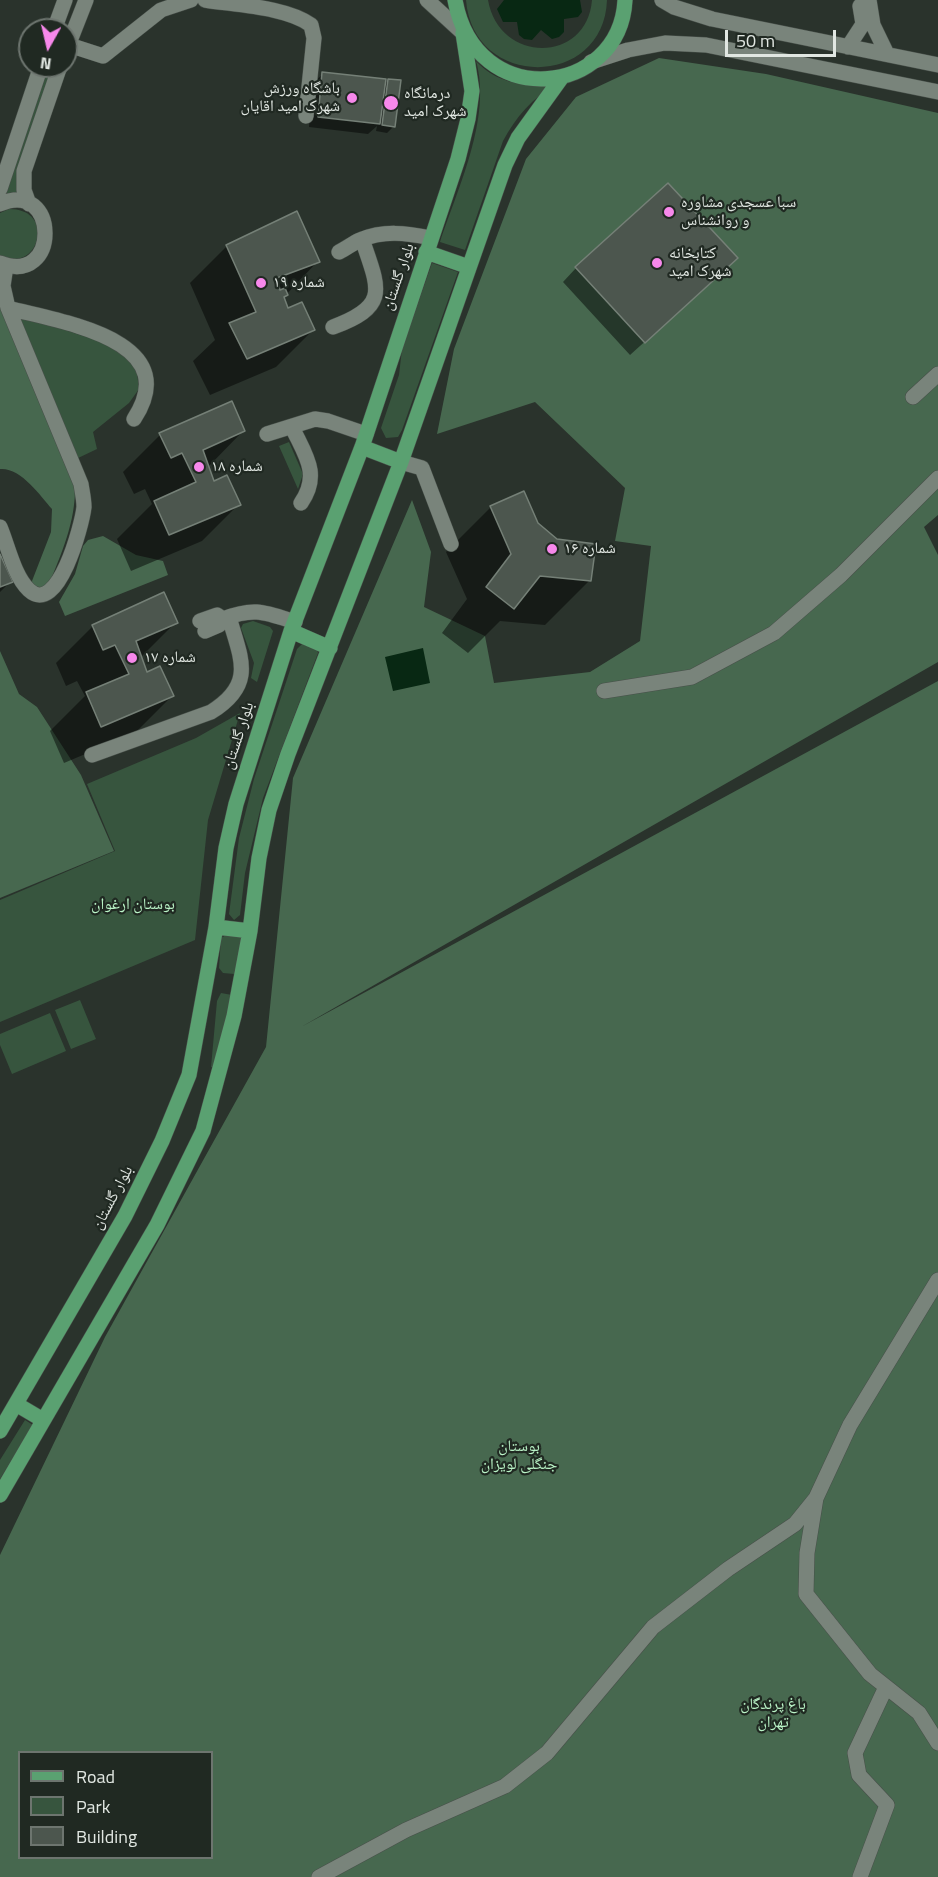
<!DOCTYPE html>
<html>
<head>
<meta charset="utf-8">
<style>
  body { margin:0 }
  #map { position:relative; width:938px; height:1877px; overflow:hidden; background:#2a332c; font-family:"Titillium Web",sans-serif }
  canvas { display:block }
  .legend { position:absolute; left:18px; top:1751px; width:195px; height:108px; box-sizing:border-box; background:#202922; border:2px solid #6d756f; margin:0; padding:8px 10px; list-style:none; font-size:18px; color:#e1e7e2 }
  .legend li { display:flex; align-items:center; gap:12px; height:30px }
  .legend b { width:30px; border:2px solid #6d756f }
  .north { position:absolute; left:18px; top:18px; width:60px; height:60px; box-sizing:border-box; background:#202922; border:2px solid #6d756f; border-radius:50%; rotate:188deg; font-size:16px; font-weight:700; line-height:24px; text-align:center; color:#e1e7e2 }
  .north::after { content:''; display:block; margin:auto; width:21px; height:27px; background:#f788eb; clip-path:polygon(50% 0,100% 100%,50% 72%,0 100%) }
  .scale { position:absolute; left:725px; top:30px; width:111px; height:27px; box-sizing:border-box; border:3px solid #e1e7e2; border-top:0; padding-left:8px; font-size:18px; line-height:21px; white-space:nowrap; color:#e1e7e2; -webkit-text-stroke:4px #202922; paint-order:stroke }
</style>
</head>
<body>
<div id="map">
<canvas width="938" height="1877"></canvas>
<ul class="legend">
<li><b style="height:8px;background:#5aa171"></b>Road</li>
<li><b style="height:16px;background:#37553e"></b>Park</li>
<li><b style="height:16px;background:#4c564e"></b>Building</li>
</ul>
<div class="north">N</div>
<div class="scale">50 m</div>
</div>
<script>
const g = document.querySelector('canvas').getContext('2d');
g.lineJoin = 'round';
function paint(path, color) { g.fillStyle = color; g.fill(path, 'evenodd'); }
function stroke(path, color, width, dash) { g.strokeStyle = color; g.lineWidth = width; g.lineCap = dash ? 'butt' : 'round'; g.setLineDash(dash || []); g.stroke(path); }
function label(font, color, halo, rows, align = 'center') {
  g.font = font + ' "Titillium Web","Noto Naskh Arabic",sans-serif'; g.lineWidth = 4.5; g.setLineDash([]); g.textBaseline = 'middle'; g.strokeStyle = halo; g.fillStyle = color; for (const [text, x, y, turn = 0] of rows) {
    g.save(); g.translate(x, y); g.rotate((+turn || 0) * Math.PI / 180); g.textAlign = isNaN(turn) ? turn : align; if (halo) g.strokeText(text, 0, 0); g.fillText(text, 0, 0); g.restore();
  }
}
const green = new Path2D(`
  M466,0H488C499,64 587,64 592,0H607C604,89 473,90 466,0Z
  M476,61C497,84 526,87 557,84C532,98 516,117 503,141L465,250L440,242C458,188 492,117 476,61Z
  M46,66H54L19,197L0,198Z
  M9,209C58,209 38,276 0,255V213Z
  M432,263L458,272L402,430L398,437L386,438L381,428L399,375L402,349Z
  M13,313L105,343L136,364L139,389L129,403L93,432L97,449L76,459Z
  M289,442L303,474L298,489L279,446Z
  M253,621L270,627L273,631L257,682L251,678L254,663L241,628L243,624Z
  M303,643L317,648L318,653L263,798L245,873L240,915L234,920L229,914L239,838L254,779L297,649Z
  M240,713L208,820L195,940L0,1022V900L115,851L87,784L196,738Z
  M226,935L243,938L234,974L223,973L219,968L221,938Z
  M221,993L232,995L216,1068L211,1067L217,1001Z
  M80,1000L96,1039L71,1049L55,1010Z
  M50,1013L66,1051L12,1074L0,1045V1034Z
  M25,1420L33,1425L0,1479V1460Z`);
const forest = new Path2D(`
  M659,58L766,74L938,113V515L924,527L938,555V662L301,1027L938,681V1877H0V1555L105,1337L266,1047L293,778L412,500L431,552L424,607L485,636L494,683L590,672L640,641L651,546L615,541L625,488L535,402L437,434L454,349L526,159L576,97ZM20,1752H212V1858H20Z
  M0,302L75,485C76,522 61,554 48,587H33L32,581L51,532L52,509C40,495 20,467 0,469Z
  M103,536L136,555L163,561L168,575L65,616L59,602L75,574L83,546L88,540Z
  M0,651L19,694L37,707L81,775L114,851L0,898Z`);
const water = new Path2D(`
  M504,0H580L582,12L578,17L564,19V32L559,37L552,39L541,30L532,40L524,39L519,35L517,22H503L497,9Z
  M423,648L430,683L393,691L385,657Z`);
const shadow = new Path2D(`
  M323,74L384,85L388,80L394,126L387,133L376,131L377,126L368,134L309,127L312,84Z
  M227,246L318,261L283,298L287,310L313,330L276,367L210,395L193,361L215,340L190,283Z
  M576,268L722,272L630,355L563,282Z
  M243,431L208,467L213,483L239,504L202,541L131,571L117,539L152,504L145,489L134,494L123,472L160,435Z
  M491,507L537,524L590,580L545,625L500,621L468,653L442,633L467,599L446,552Z
  M0,558L11,581L0,592Z
  M176,622L140,658L146,674L172,696L135,733L64,763L50,731L85,696L77,681L66,686L56,663L93,626Z`);
const building = new Path2D(`
  M322,72L386,79L380,124L318,117Z
  M388,79L401,80L395,127L382,125Z
  M668,183L738,258L645,343L575,267Z
  M297,211L320,262L277,278L280,290L285,288L288,295L284,297L288,308L302,302L315,330L247,359L229,323L256,312L226,245Z
  M232,401L245,431L203,450L214,481L227,475L241,505L169,535L154,501L196,482L182,453L171,458L159,433Z
  M524,491L538,523L557,539L596,544L591,581L540,576L514,609L486,587L511,554L490,506Z
  M0,554L13,582L0,587Z
  M164,592L178,623L136,641L147,672L160,666L174,696L101,727L86,692L129,674L115,645L103,650L92,625Z`);
const minor = new Path2D(`
  M205,0C235,5 287,7 311,25L314,38L306,116
  M427,0L463,33
  M662,0L674,7L712,19L938,65
  M869,0L873,25L887,54
  M54,30L65,0
  M69,45L103,56L161,10L191,0
  M848,47L863,24L860,6
  M66,51L86,0
  M591,62L628,50L665,43L706,45L938,92
  M0,189L41,66
  M0,204C59,178 61,287 0,263
  M29,204L24,190V171L60,66
  M339,252C347,248 353,243 360,240C384,230 406,233 431,238
  M8,308C60,322 186,339 134,419
  M333,327C390,306 379,289 362,239
  M913,397L938,374
  M292,427C305,455 321,474 301,503
  M267,434L315,419L328,421L366,434
  M401,462L422,468L451,544
  M0,527C8,546 14,576 29,590C58,617 82,525 84,507C84,499 82,491 81,484L8,308L3,286L6,266
  M200,621L217,615L223,619
  M205,631L219,625L223,619C254,607 264,612 295,622
  M604,691L692,677L774,633L841,575L938,478
  M92,755L211,712C256,684 241,659 229,617
  M816,1498L807,1553L806,1594L870,1674L919,1713L938,1743
  M319,1877L406,1830L505,1786L547,1753L653,1627L728,1569L795,1524L816,1498L850,1425L938,1280
  M860,1877L887,1805L859,1775L855,1753L886,1687`);
const major = new Path2D(`
  M455,0C475,113 620,97 625,0
  M426,252L469,267
  M362,447L401,462
  M291,631L330,648
  M216,927L250,931
  M16,1404L43,1420
  M0,1431L125,1216L162,1141L189,1075L216,927L226,848L236,804L291,631L362,447L458,159L468,119L472,91L463,33
  M0,1495L157,1225L203,1131L234,1016L250,931L259,858L269,810L288,754L401,462L505,165L518,138L562,77`);
const markers = [
  [352,98,6,"#f788eb"],
  [391,103,8,"#f788eb"],
  [669,212,6,"#f788eb"],
  [657,263,6,"#f788eb"],
  [261,283,6,"#f788eb"],
  [199,467,6,"#f788eb"],
  [552,549,6,"#f788eb"],
  [132,658,6,"#f788eb"]
];
const poiNames = [
  ["باشگاه ورزش",340,89,"right"],
  ["شهرک امید اقایان",340,107,"right"],
  ["درمانگاه",404,94],
  ["شهرک امید",404,112],
  ["سبا عسجدی مشاوره",681,203],
  ["و روانشناس",681,221],
  ["کتابخانه",669,254],
  ["شهرک امید",669,272],
  ["شماره ۱۹",273,283],
  ["شماره ۱۸",211,467],
  ["شماره ۱۶",564,549],
  ["شماره ۱۷",144,658]
];
const streetNames = [
  ["بلوار گلستان",399,277,-71],
  ["بلوار گلستان",239,736,-72],
  ["بلوار گلستان",113,1198,-62]
];
const parkNames = [
  ["بوستان ارغوان",133,905],
  ["بوستان",519,1447],
  ["جنگلی لویزان",519,1465],
  ["باغ پرندگان",773,1705],
  ["تهران",773,1723]
];
paint(green, '#37553e');
paint(forest, '#47684f');
paint(water, '#082813');
paint(shadow, '#0007');
paint(building, '#4c564e');
stroke(building, '#758077', 1.5);
stroke(minor, '#48504a', 16);
stroke(major, '#48504a', 16);
stroke(minor, '#79847b', 15);
stroke(major, '#5aa171', 15);
for (const [x, y, r, color] of markers) { const dot = new Path2D(); dot.arc(x, y, r, 0, 2 * Math.PI); g.fillStyle = color; g.fill(dot); stroke(dot, '#202922', 2); }
label('16px', '#e1e7e2', '#202922', poiNames, 'left');
label('16px', '#e1e7e2', '#202922', streetNames);
label('16px', '#baf4c7', '#202922', parkNames);
</script>
</body>
</html>
